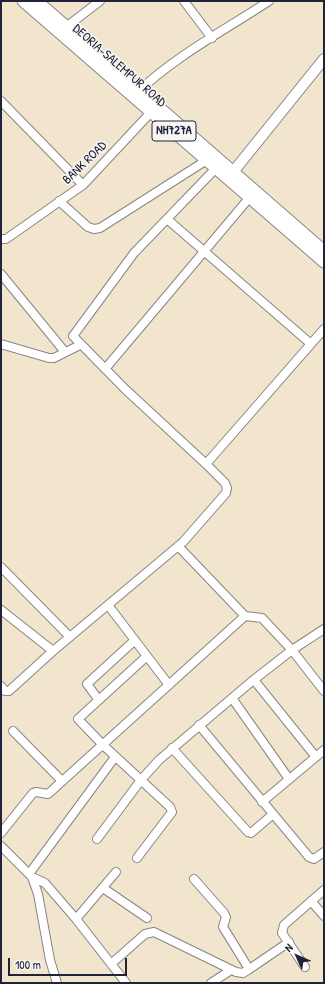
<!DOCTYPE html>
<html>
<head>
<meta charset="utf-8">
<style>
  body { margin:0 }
  #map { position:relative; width:325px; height:984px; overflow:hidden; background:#f2e5ce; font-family:"Patrick Hand",sans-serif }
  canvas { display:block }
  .frame { position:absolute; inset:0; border:2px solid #22223b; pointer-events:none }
  .north { position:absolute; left:277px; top:936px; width:40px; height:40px; -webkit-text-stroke:3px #f6f6f2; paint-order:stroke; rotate:315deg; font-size:11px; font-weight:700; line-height:16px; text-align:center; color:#22223b }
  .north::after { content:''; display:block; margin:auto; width:14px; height:18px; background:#22223b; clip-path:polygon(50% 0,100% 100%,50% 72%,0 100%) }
  .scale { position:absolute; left:8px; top:958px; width:119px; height:18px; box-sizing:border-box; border:2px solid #22223b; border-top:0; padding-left:5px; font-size:12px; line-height:14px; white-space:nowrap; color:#22223b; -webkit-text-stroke:3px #f6f6f2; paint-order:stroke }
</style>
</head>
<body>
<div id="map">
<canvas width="325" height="984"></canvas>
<div class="frame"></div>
<div class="north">N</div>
<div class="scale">100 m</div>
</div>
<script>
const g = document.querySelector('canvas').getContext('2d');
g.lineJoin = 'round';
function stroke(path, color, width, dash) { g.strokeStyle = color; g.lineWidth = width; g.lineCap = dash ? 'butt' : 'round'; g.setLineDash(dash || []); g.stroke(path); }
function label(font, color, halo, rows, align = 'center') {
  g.font = font + ' "Patrick Hand",sans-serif'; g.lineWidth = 3.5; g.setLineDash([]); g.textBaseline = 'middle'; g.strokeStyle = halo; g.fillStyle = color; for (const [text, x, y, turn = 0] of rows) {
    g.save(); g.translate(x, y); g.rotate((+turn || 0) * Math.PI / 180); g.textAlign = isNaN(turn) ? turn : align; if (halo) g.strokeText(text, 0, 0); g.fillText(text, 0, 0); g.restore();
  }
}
const minor = new Path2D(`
  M184,1L212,38
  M66,27L100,1
  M139,91C177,55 225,30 269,1
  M1,101L83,185
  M59,201L88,227L94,229L100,228L210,158
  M167,219L311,344
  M1,239H6L83,185L155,108
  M1,274L65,352
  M1,344L49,358H54L80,345
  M105,369L250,197
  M206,464L324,329
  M178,546L245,616L262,618L292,650L324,691
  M1,567L70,637
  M108,605L169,685
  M1,610L53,651L183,542L226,493L227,488L225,483L206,464L125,389L73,336L134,253L220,164
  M254,680L316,757
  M1,686L5,691H9L53,651
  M232,698L289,779
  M98,699L87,684L135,640
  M199,725L309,857L314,859L324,852
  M13,731L62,781
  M172,748L248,832L251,833L272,815
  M262,802L324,750
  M1,833L33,793L36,792L48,794L245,616
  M97,839L141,780L159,760L251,682L292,650L324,629
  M1,846L32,877L38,894L50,960L57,983
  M137,858L172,812L170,807L103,745L78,719L147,656
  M29,874L115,757
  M32,877L45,883L76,919L126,983
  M194,879L224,913L226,917L223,927L249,969
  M103,888L147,918
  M311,901L324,916
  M76,919L116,872
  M111,964L145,934L154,932L236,972L243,973L248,970L289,942
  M305,967L282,933L284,925L324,890
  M211,983L231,970`);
const major = new Path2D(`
  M233,172L324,59`);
const highway = new Path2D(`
  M23,1L324,262
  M37,1L324,251`);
const shields = [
  [174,131,44]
];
const shieldNames = [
  ["NH727A",174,131]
];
const streetNames = [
  ["DEORIA-SALEMPUR ROAD",119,66,41],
  ["BANK ROAD",85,163,-44]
];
stroke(minor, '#8a8484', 10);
stroke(major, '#8a8484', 12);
stroke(highway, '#8a8484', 13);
stroke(minor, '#fff', 8);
stroke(major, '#fff', 10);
stroke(highway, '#fff', 11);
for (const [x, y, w] of shields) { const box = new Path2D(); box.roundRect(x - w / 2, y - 10, w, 20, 3); g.fillStyle = '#f6f6f2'; g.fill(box); stroke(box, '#22223b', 1); }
label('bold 12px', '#22223b', null, shieldNames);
label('13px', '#22223b', '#f6f6f2', streetNames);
</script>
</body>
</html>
